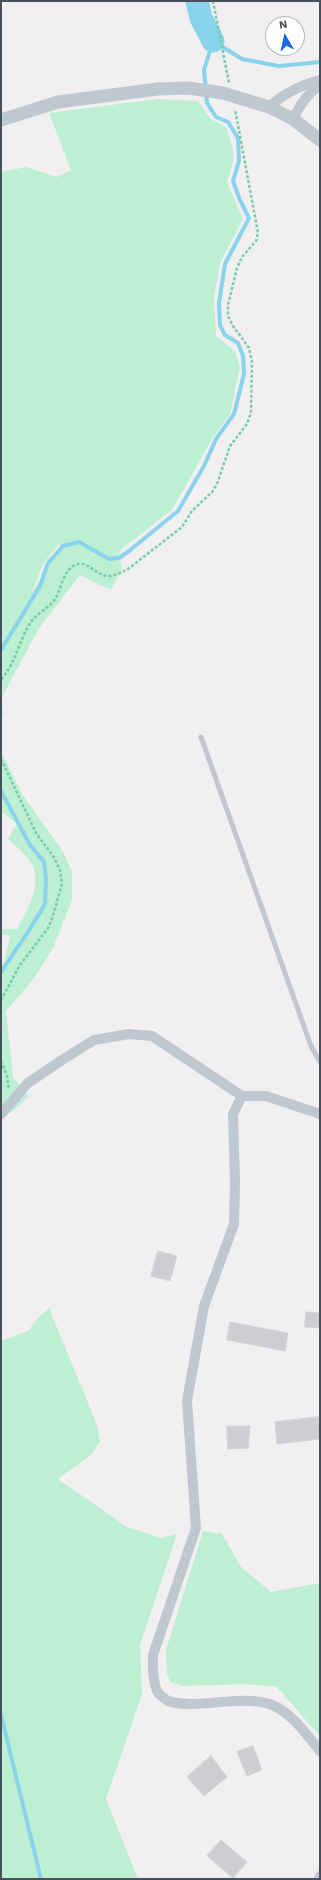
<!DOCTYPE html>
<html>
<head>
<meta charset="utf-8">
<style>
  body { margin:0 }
  #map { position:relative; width:321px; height:1880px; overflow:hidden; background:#f1efef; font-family:"Work Sans",sans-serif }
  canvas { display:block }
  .frame { position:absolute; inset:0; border:2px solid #47515c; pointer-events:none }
  .north { position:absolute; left:265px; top:16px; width:40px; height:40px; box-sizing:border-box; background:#fff; border:1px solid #b5b9be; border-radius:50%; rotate:351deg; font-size:11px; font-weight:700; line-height:16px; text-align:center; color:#47515c }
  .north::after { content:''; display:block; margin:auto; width:14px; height:18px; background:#1967e1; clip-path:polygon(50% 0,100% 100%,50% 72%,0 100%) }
</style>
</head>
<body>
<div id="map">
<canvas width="321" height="1880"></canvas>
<div class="frame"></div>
<div class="north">N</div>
</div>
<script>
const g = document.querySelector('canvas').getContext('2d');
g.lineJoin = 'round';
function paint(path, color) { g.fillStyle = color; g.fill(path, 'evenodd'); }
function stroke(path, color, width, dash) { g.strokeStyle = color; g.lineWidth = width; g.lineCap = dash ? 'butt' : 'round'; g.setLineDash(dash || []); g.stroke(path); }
const green = new Path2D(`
  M157,99L198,101L211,119L226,127C235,153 236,156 227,182L243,219L220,263L214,298L216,336L235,351L240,368L230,414L213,437L172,510L119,551L122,569L111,590L80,575L39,628L1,699L3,714L1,721V172L26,167L57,177L71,170L49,113ZM62,543L31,594L43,564L59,544Z
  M1,751L22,794L63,852L72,871V900L53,948L34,978L6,1011L13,1077L29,1096L13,1111L1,1118V966L4,963L10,936L1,934V929H17C26,912 38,893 35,873C34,861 17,847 8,839L17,824L1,811Z
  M49,1308L97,1425L100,1441L91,1455L58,1479L127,1527L161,1538L177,1534L140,1645L142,1694L106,1799L138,1879H1V1341L28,1331L37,1319Z
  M203,1531L222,1534L241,1567L271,1592L320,1583V1736L277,1687L245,1684L184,1686L170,1682L167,1673L166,1650Z`);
const stream = new Path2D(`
  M1,650L40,586L48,563L63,546L79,542L109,559L119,558L129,551L178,511L204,466L216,439L234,414L244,374L243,356L238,343L225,335L220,325L219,303L225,264L249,218L240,200L233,181L239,161L238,138L228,122L216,117L207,103L204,70L213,41L242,59L279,66L320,62
  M1,791L30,845L44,862L46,879L45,904L30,929L1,972
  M1,1715L41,1879`);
const river = new Path2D(`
  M197,1L201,18L213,41`);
const building = new Path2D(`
  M158,1251L177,1256L170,1281L151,1276Z
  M306,1312L320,1313V1328L305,1327Z
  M230,1322L288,1333L285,1351L227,1340Z
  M319,1417L320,1439L277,1444L275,1422Z
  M227,1426H250L248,1448L228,1449Z
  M253,1746L262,1770L247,1776L237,1752Z
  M211,1756L227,1777L204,1796L187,1777Z
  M221,1840L247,1862L233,1878L207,1856Z`);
const path = new Path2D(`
  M213,1L229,83
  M1,679C16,664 19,639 31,622C37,613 49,608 55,599C62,588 62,572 75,565C87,559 95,575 108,576C115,576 122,572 128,569L182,527L192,511L212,492L217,484L230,446L247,424L251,413L252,362L249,348L233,326L228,316V305L237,268L242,257L256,241L258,233L235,109
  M1,759L36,833L53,856L60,870L62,884L52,919L48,928L20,965L1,1000
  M1,1061L7,1076L9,1089`);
const service = new Path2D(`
  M201,737L311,1046L320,1062`);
const minor = new Path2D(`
  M269,107C284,93 300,85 320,80
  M293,119C300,105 307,94 320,85
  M242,1096L233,1114L235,1183L234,1224L204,1306L187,1401L196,1528L153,1655C153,1667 152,1679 157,1691C159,1695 167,1701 171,1702C202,1709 241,1694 272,1705C292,1713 306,1734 320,1751
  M1,1114L28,1083L62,1060L94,1040L129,1034L152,1036L242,1096H266L320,1114
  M319,1879L320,1876`);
const tertiary = new Path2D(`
  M1,120L58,102L158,89L188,88L223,93L269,107L293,119L320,140`);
paint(green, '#bdefd3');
stroke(stream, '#8ad3ec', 4);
stroke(river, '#8ad3ec', 23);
paint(building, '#ccced4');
stroke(building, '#d3d5da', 1);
stroke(path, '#75cda6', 2.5, [3, 2]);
stroke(service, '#bfc8d1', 5);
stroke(minor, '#bfc8d1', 10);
stroke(tertiary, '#bfc8d1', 13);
</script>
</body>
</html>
